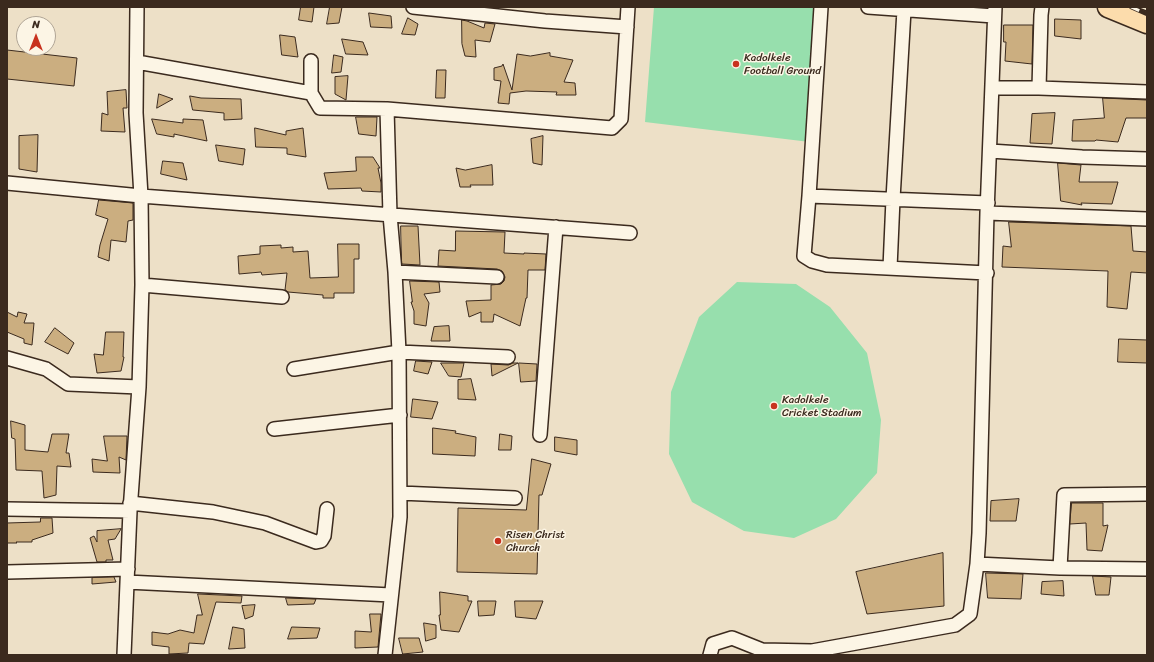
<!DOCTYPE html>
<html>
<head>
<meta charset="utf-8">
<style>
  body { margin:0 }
  #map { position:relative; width:1154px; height:662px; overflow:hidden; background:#ede0c7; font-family:Sriracha,sans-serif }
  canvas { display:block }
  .frame { position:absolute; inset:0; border:8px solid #3b2a1e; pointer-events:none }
  .north { position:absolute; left:16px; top:16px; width:40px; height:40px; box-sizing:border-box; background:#fcf5e5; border:1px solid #afa495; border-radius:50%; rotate:0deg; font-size:11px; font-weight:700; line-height:16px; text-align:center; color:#3b2a1e }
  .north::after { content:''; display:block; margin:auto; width:14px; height:18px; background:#c8321e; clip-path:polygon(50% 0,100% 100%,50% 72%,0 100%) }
</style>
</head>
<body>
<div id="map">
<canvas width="1154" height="662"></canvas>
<div class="frame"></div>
<div class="north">N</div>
</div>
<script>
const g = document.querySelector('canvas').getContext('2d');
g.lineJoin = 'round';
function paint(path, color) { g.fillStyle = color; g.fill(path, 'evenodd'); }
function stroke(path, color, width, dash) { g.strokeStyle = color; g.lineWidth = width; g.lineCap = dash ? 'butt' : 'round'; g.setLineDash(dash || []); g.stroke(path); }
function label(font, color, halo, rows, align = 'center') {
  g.font = font + ' Sriracha,sans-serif'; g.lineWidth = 3; g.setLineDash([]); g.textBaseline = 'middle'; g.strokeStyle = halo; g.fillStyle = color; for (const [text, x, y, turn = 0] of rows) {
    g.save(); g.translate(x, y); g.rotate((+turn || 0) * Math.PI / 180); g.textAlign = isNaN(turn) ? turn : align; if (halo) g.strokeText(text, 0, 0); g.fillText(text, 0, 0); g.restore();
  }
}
const green = new Path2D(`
  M654,7H827L818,143L645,122Z
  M737,282L796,284L830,307L867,353L881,420L877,473L836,519L794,538L744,531L692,502L669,454L671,392L699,317Z`);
const building = new Path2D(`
  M301,7H314L312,22L299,20Z
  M330,7H342L339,23L327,24Z
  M369,13L391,16L392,28L371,27Z
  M408,18L418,24L415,35L402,34Z
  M1055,19L1081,20V39L1055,36Z
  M462,20L467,21L484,28L485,23L495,24L490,42L475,40L476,57L465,56L462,44Z
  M1004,25H1033L1032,64L1005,61L1006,42H1004Z
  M280,35L295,37L298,57L282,55Z
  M342,39L363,42L368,55L346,54Z
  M7,50L77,58L74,86L7,79Z
  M550,53V56L573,60L564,82L575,83L576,95H556L557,92L526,91L510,93L509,104L498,103L501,81L494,80V68L502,66L503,64L512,90L517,54L530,56Z
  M334,55L343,57L341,72L332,73Z
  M437,70H446L445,98H436Z
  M348,76L346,100L335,94V77Z
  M126,90L127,108H123L125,132L101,131L102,113L108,115L107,92Z
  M159,94L173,99L157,108Z
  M190,96L201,98L241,99L242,119L224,120V113L193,110Z
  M1103,98L1147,100V118H1126L1118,142L1096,140L1095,141H1072L1073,120L1104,118Z
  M1055,113L1052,144L1030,143L1032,114Z
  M356,117H377L376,136L359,134Z
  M152,119L183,123V119L203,120L207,141L174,134V137L157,134Z
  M255,128L286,135V131L303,128L306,157L287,154V148L256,147Z
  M38,135L37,172L19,169V136Z
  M543,136L542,165L533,163L531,139Z
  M216,145L245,149L243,165L219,161Z
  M356,157H373L380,168H378L381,183V192L362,191L361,188L328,189L324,173L356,171Z
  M163,161L183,163L187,180L161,174Z
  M1058,163L1081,165L1079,182H1118L1112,204L1081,203L1082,205L1061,201Z
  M492,165L493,185H470L471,187H460L456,168L465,170Z
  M99,200L133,203V220L128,221L126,242L111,240L109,261L98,257L100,245L108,219L96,215Z
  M1009,222L1131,226L1133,251L1147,252V273L1131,272L1127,309L1107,307L1108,271L1002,267L1003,246L1011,247Z
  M401,226H418L420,265L402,264Z
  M456,231L505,232L504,253L524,254V253L546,254L545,270H528L527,298H526L520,326L494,314L493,322H481V312L469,317L466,301L491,300V285L501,284L504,281L505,277L502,271L497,269L438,266L439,250L455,251Z
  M338,244H359V259H354V293H334V298H323V295L288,292L285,290L287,273L262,275L261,272L239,274L238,256L260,254V246L281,245V248L293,247V252L308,251L310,278L338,277Z
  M410,281L439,282L440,292L424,294L429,303L426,326L414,324V311L411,302H412Z
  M7,312L17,317L18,312L27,314L24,323H34L32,345L24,343V339L7,332Z
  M449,326L450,341H431L434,327Z
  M55,328L74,343L68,354L45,342Z
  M106,332H124L123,357H124L121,371L97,373L94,354L103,355Z
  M1119,339L1147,340V363L1118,362Z
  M416,361L432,362L428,374L414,371Z
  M441,363H464L461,377L449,376Z
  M513,363H518L492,376L491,364L508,365Z
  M519,363L537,364L536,381L521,382Z
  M471,379L476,400L458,399V380Z
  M413,399L438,402L432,419L411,417Z
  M11,421L25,425V450L48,452L52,434H69L66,453H69L71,467L57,466L56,495L44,498L42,471L16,470L15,439L12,438Z
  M433,428L456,431L455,433L476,437L475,456L433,454Z
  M500,434L512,436L511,450H499Z
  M104,436H127L126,460L119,457L120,473L93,472L92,459L107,461Z
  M555,437L577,440V455L555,451Z
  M532,459L551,464L542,495H539L537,574L457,572L458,508L526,510Z
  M1019,499L1016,521H990L991,501Z
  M1072,503H1103V526L1108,525L1102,551L1087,550L1086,523L1070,524Z
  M41,518H52L53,533L32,540V542H16L17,543H7V523L40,522Z
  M121,529L115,539L108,540L113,560H106V562H97L90,538L94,536L97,542V531Z
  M943,553L944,606L867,614L856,572Z
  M986,573L1023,574L1021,599L988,598Z
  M1093,576L1111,577L1109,595H1096Z
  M114,577L116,582L92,584V578Z
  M1063,581L1064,596L1041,594L1042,582Z
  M440,592L468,596V601H472L459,632L441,630L439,615H440Z
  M198,594L242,596L241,603L216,602L204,644L189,643L188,653L169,654V647L152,645V632L168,634L180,630L194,633L197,615H202Z
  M286,598L316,599L314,604L288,605Z
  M478,601H496L494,615L479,616Z
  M515,601H543L536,619L516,617Z
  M255,605L253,616L245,619L242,606Z
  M370,614H381L378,647L355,648V631L371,632Z
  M424,623L436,625V638L426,641Z
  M233,627L244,629L245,648L229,649Z
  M292,627L320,628L317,638L288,639Z
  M399,638H419L423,652L403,654Z`);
const street = new Path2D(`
  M413,7L545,21L627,27
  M821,7L809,196L804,256L812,261L827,265L987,273
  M868,7L994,16
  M311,61V93
  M137,62L311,93L320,108L387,109L612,128L621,119L628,7
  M992,88H1039L1147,92
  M1039,88L1041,15L1042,7
  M990,151L1082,157L1147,159
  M7,183L141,196L630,233
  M809,196L988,203
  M987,213L1147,219
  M890,268L893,199L904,10
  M395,272L497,277
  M142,285L282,297
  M7,358L46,369L68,384L139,387
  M294,369L399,352L508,357
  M274,429L400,415
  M540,435L556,227
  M400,493L515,498
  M130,503L213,512L265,523L316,542L321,541L324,536L327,509
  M7,509L130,511
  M977,564L1060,568L1147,569
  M1060,568L1064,495L1147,494
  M7,572L128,569
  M127,582L391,595
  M124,655L130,511L139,387L142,285L141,196L136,113L137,7
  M385,655L400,517L399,352L395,272L390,215L387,109
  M710,655L713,644L732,638L762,650L812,651L955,625L970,614L977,564L979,533L987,213L995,7`);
const primary = new Path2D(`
  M1108,7L1147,23`);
const rail = new Path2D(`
  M1131,7L1147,14`);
const markers = [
  [736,64,4,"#c8321e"],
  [774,406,4,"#c8321e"],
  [498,541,4,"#c8321e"]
];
const poiNames = [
  ["Kadolkele",744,58],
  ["Football Ground",744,71],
  ["Kadolkele",782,400],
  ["Cricket Stadium",782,413],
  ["Risen Christ",506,535],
  ["Church",506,548]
];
paint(green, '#97dfad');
paint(building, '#cbae80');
stroke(building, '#3b2a1e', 1);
stroke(street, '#3b2a1e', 16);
stroke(primary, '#3b2a1e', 23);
stroke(street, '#fcf5e5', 13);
stroke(primary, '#fcdcac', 20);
stroke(rail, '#3b2a1e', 4.5);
stroke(rail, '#fcf5e5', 3, [9]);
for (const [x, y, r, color] of markers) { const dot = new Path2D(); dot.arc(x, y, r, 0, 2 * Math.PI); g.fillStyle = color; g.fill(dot); stroke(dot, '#fcf5e5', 1.5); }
label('11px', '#3b2a1e', '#fcf5e5', poiNames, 'left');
</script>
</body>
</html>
